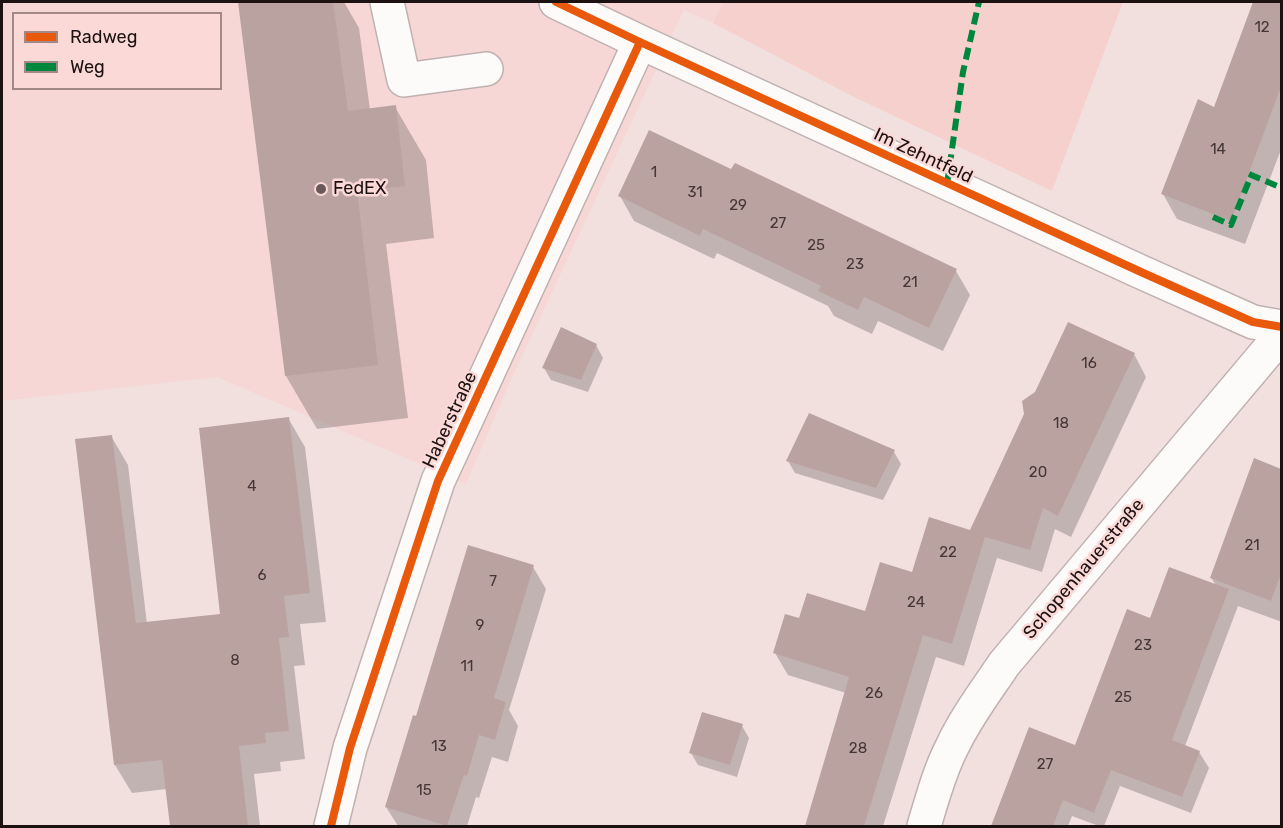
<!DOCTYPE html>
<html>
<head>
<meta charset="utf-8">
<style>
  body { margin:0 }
  #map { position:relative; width:1283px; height:828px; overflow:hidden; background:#f2e0df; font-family:Rubik,sans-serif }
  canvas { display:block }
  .frame { position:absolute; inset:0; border:3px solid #1d1212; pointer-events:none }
  .legend { position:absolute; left:12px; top:12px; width:210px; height:78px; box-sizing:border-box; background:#fad9d7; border:2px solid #a28988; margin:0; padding:8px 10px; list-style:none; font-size:18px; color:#1d1212 }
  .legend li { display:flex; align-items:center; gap:12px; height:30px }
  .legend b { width:30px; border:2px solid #a28988 }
</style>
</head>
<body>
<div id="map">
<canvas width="1283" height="828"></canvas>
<div class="frame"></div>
<ul class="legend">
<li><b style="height:8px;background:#e8590c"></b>Radweg</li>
<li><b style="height:8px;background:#00873e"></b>Weg</li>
</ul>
</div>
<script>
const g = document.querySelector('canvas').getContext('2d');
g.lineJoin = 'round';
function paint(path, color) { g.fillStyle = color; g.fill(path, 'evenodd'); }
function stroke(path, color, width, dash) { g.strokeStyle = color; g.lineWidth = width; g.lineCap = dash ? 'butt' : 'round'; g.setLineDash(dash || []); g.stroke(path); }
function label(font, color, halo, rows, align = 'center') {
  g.font = font + ' Rubik,sans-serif'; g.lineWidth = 5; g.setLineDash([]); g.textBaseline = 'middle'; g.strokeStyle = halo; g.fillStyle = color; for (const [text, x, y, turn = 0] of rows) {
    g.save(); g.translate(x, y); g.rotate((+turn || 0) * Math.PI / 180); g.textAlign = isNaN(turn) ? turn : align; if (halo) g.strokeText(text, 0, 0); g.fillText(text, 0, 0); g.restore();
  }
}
const built = new Path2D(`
  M2,2H723L713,23L684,10L511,380L466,484L217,377L2,401ZM14,14H220V88H14Z`);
const green = new Path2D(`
  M723,2H1123L1052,191L850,95L713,23Z`);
const shadow = new Path2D(`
  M240,2H344L359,28L370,110L395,107L426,160L434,238L386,244L408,418L317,429L286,376Z
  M1255,2H1282V147L1245,244L1177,219L1163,194L1215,109Z
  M732,171L956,271L970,295L943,351L878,321L872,334L834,316L828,306L717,253L714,259L634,221L620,196Z
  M596,345L603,358L588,392L551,380L544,368Z
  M1134,354L1146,377L1071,537L1055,529L1042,572L997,558L964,666L936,657L883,826H807L846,693L788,675L775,653L800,620L866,613L913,574L971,532Z
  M288,418L305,447L326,622L300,624L305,665L294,666L305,759L280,762L281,771L254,774L260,826H172L167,789L132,793L115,765L111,436L128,465L147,624L222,615Z
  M894,452L901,464L883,500L795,473L788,461Z
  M1255,460L1282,470V622L1238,606L1185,746L1199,752L1209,768L1191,813L1120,786L1104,826H1099L1072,816L1068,826H992L1030,729L1076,747L1151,620L1216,586L1211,577Z
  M533,567L546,589L509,710L518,726L508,762L492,757L479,798L476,797L467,826H398L386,807L417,718Z
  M742,726L749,738L737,777L698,765L691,753Z`);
const building = new Path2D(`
  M238,2H333L348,111L396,105L405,186L357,191L378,365L285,376Z
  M1253,2H1281V87L1231,221L1161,194L1198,99L1214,107Z
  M649,130L731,169L735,163L957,269L929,328L864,297L858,310L818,291L821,286L782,267L703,229L700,236L618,196Z
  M1068,322L1135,353L1058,516L1043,508L1030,550L985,537L952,644L923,635L864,826H805L849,677L773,653L785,614L799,618L807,593L865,611L880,562L912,572L929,517L970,530L1024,414L1022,401L1035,392Z
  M561,327L597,344L581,380L542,368Z
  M809,413L895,450L876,488L786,461Z
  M289,417L310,593L284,596L289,637L279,638L289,731L265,733L266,743L239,746L248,826H170L162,760L114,765L75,439L112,435L136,623L220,614L199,428Z
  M1254,458L1281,469V574L1271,601L1210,578Z
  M468,545L534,565L494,698L506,702L495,740L479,735L467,776L464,775L447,826L385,807L413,715L416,716Z
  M1169,567L1229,589L1172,740L1200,751L1182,797L1111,770L1094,813L1063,800L1053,826H991L1029,727L1075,745L1127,609L1150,618Z
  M702,712L743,724L730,765L689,753Z`);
const minor = new Path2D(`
  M387,2L404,80L486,69
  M556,2L640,42L1141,272L1253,322L1282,327
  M331,826L350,748L438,481L640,42
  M924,826C932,800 939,772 952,747C966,717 986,691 1004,664L1282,334`);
const quiet = new Path2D(`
  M1249,174L1282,188
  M947,184L963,72L979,2
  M1213,217L1231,225L1251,176`);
const cycleway = new Path2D(`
  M556,2L640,42L1141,272L1253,322L1282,327
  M331,826L350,748L438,481L640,42`);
const markers = [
  [321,189,6,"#685a5a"]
];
const numberNames = [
  ["12",1262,28],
  ["14",1218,150],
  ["1",654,173],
  ["31",695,193],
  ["29",738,206],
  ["27",778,224],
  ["25",816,246],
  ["23",855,265],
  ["21",910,283],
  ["16",1089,364],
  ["18",1061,424],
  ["20",1038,473],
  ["4",252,487],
  ["21",1252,546],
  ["22",948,553],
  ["6",262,576],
  ["7",493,582],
  ["24",916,603],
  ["9",480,626],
  ["23",1143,646],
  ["8",235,661],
  ["11",467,667],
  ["26",874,694],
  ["25",1123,698],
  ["13",439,747],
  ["28",858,749],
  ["27",1045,765],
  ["15",424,791]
];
const streetNames = [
  ["Im Zehntfeld",923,156,25],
  ["Haberstraße",450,420,-65],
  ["Schopenhauerstraße",1084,569,-50]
];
const poiNames = [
  ["FedEX",333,189]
];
paint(built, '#f6d7d5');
paint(green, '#f6d0cd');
paint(shadow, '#0003');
paint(building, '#baa2a1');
stroke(minor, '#bfb1b0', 36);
stroke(minor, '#fdfafa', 33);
stroke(quiet, '#00873e', 6, [12, 6]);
stroke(cycleway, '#e8590c', 8);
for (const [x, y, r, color] of markers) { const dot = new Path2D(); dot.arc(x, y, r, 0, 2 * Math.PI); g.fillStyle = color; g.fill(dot); stroke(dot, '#fad9d7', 2); }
label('15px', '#443636', null, numberNames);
label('18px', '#1d1212', '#fad9d7', streetNames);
label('18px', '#1d1212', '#fad9d7', poiNames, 'left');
</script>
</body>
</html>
